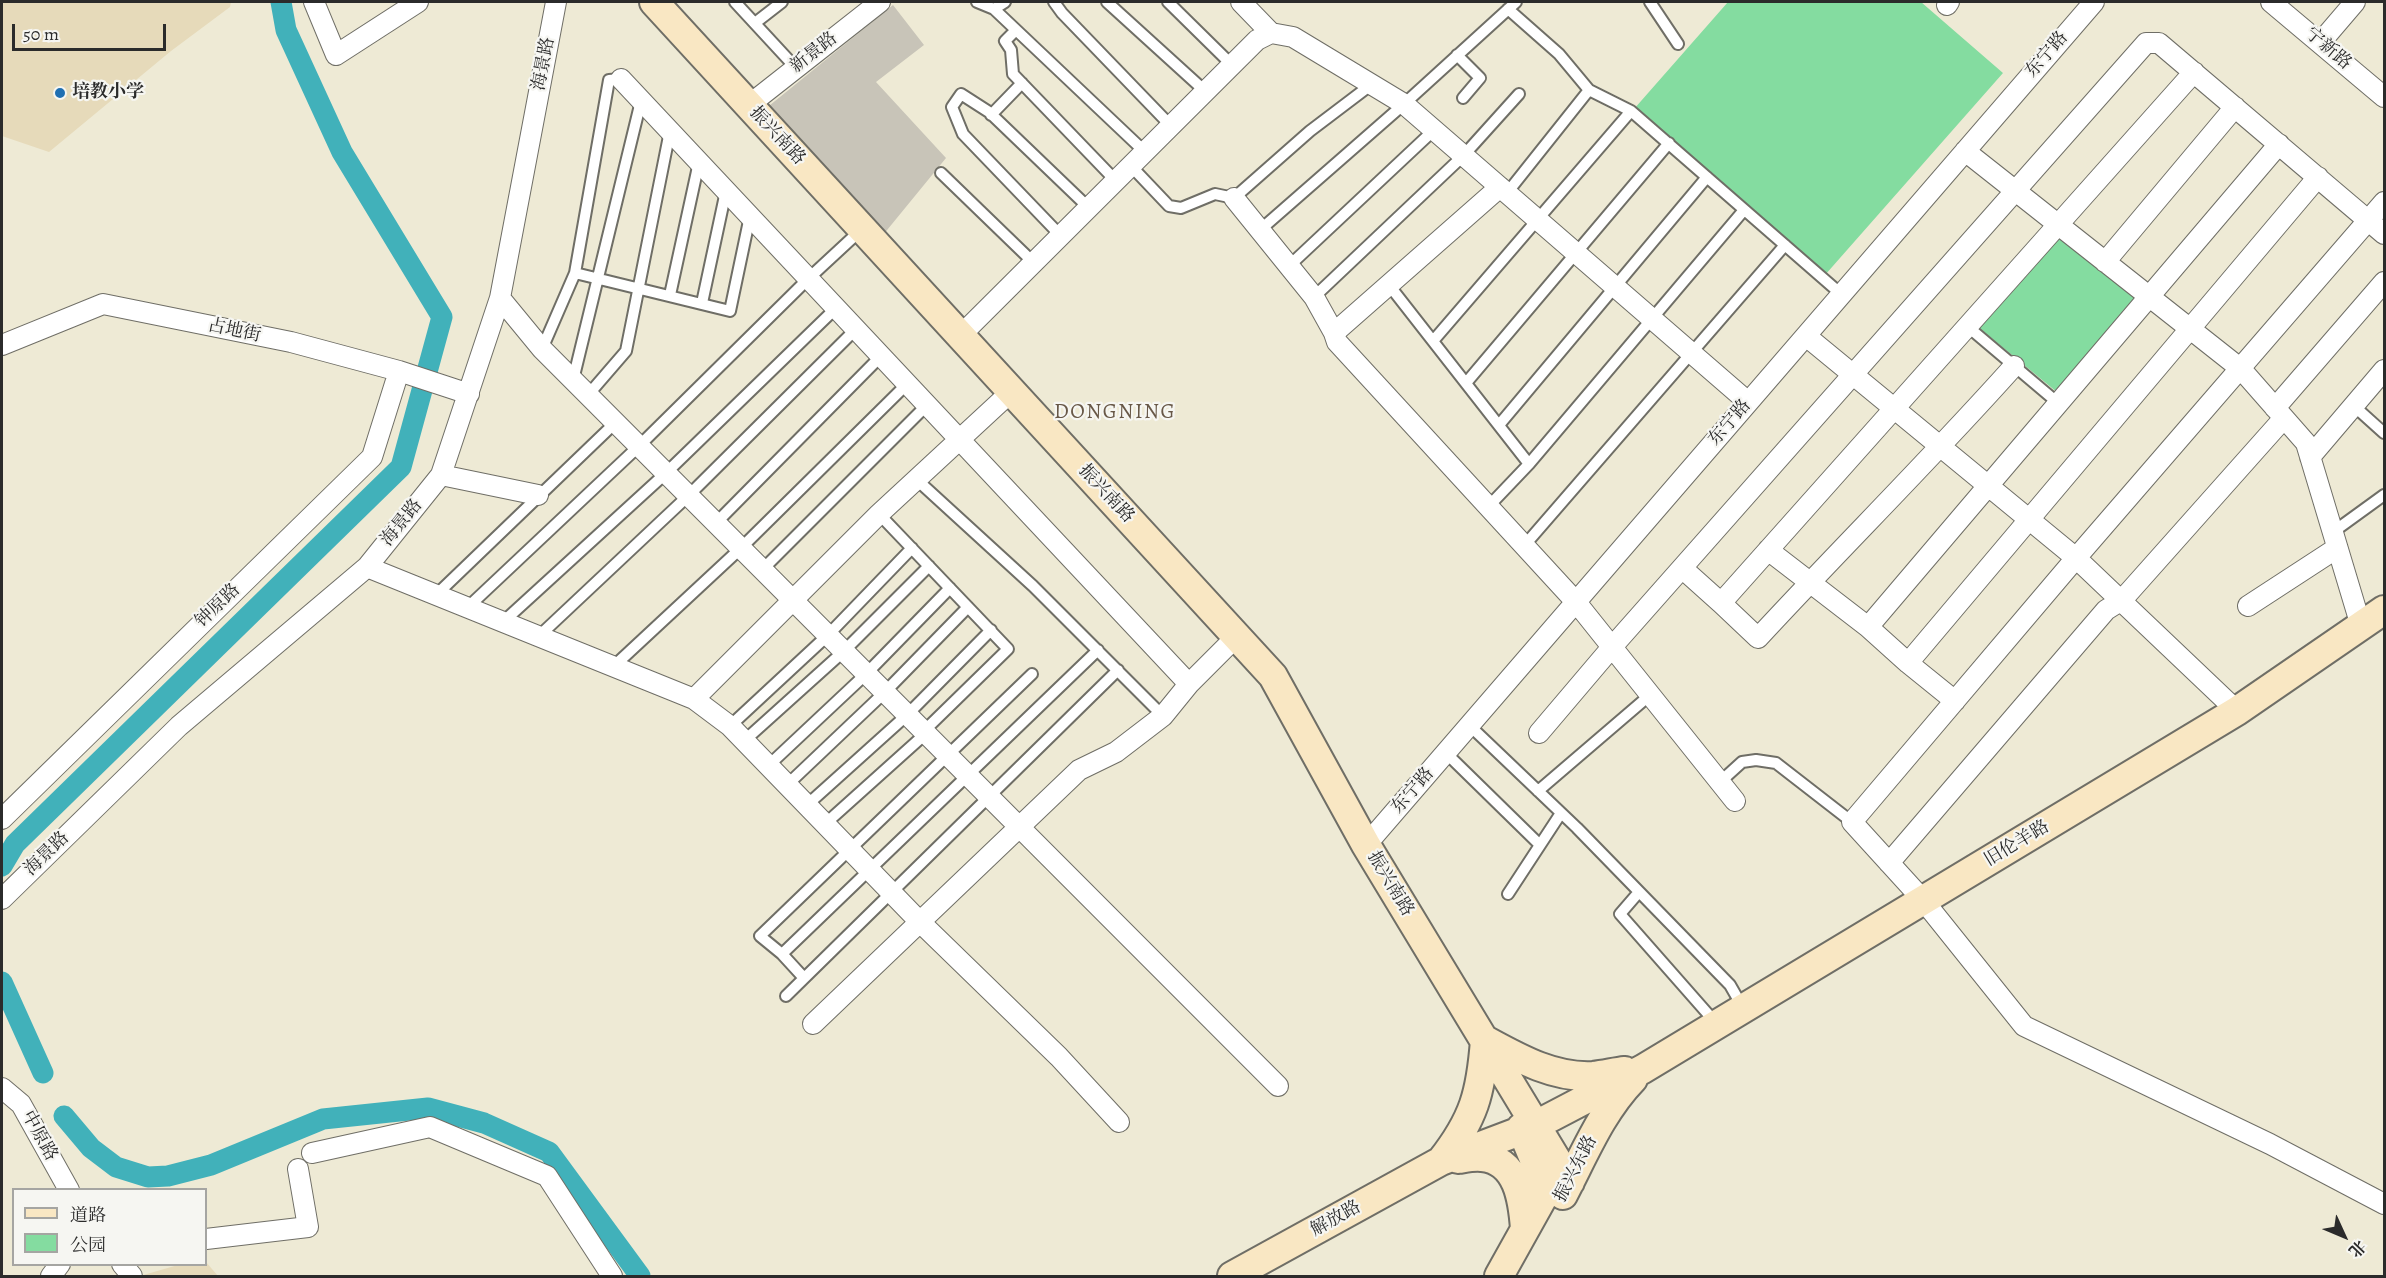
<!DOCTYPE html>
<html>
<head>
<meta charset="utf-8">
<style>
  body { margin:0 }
  #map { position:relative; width:2386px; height:1278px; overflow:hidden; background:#eeead5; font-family:Alegreya,"Noto Serif SC",serif }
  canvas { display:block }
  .frame { position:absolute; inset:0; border:3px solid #2b2b2b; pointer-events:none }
  .legend { position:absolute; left:12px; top:1188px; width:195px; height:78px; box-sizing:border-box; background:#f6f6f2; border:2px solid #a5a5a2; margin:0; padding:8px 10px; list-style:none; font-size:18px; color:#2b2b2b }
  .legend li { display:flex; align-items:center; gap:12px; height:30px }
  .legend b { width:30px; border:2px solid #a5a5a2 }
  .north { position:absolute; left:2314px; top:1206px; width:60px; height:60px; -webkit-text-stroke:4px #f6f6f2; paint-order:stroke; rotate:134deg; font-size:16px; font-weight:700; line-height:24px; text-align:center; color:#2b2b2b }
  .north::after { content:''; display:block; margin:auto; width:21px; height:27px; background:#2b2b2b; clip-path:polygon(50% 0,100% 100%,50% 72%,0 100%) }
  .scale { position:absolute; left:12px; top:24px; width:154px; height:27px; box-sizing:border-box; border:3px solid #2b2b2b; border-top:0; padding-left:8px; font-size:18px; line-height:21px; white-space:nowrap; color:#2b2b2b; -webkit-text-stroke:4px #f6f6f2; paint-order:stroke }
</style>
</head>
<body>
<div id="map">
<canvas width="2386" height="1278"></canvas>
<div class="frame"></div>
<ul class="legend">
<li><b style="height:8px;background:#f9e7c3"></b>道路</li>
<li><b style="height:16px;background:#84dca0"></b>公园</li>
</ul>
<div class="north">北</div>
<div class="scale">50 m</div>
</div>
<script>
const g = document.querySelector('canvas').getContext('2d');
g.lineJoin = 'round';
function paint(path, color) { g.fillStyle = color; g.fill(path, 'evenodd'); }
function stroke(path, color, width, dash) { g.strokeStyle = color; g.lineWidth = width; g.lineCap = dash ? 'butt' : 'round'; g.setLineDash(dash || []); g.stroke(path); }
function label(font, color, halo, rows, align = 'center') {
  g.font = font + ' Alegreya,"Noto Serif SC",serif'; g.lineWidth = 4.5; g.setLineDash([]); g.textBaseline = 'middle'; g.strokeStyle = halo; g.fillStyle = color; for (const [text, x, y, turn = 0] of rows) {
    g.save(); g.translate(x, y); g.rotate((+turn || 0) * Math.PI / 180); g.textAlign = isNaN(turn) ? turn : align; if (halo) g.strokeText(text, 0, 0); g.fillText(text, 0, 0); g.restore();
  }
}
const built = new Path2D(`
  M2,2H231L230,7L171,51L49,152L2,136Z
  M206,1262L218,1276H140L178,1265L206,1264Z`);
const industrial = new Path2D(`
  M893,5L924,45L876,82L946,158L883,235L764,110Z`);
const green = new Path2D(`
  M1728,2H1921L2003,73L1825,275L1634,109Z
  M2056,233L2136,299L2058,393L1978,327Z`);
const canal = new Path2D(`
  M2,866L15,844L401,467L442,317L342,152L286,30L281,2
  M2,982L43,1073
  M64,1116L91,1148L116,1167L148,1177L168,1176L211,1165L323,1119L428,1108L484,1123L549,1152L640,1276`);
const lane = new Path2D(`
  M735,2L796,68
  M977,2L994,9L1005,2
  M1054,2L1062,13L1171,126
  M1107,2L1206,92
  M1168,2L1232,65
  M1650,2L1678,44
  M994,9L1145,152
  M755,23L782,2
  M1016,30L1005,41L1011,50L1013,74L1116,181
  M1457,55L1480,78L1463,98
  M1589,90L1631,111L1841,294
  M991,115L1022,83
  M1131,166L1169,206L1181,208L1215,194L1234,198L1310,131L1372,84
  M941,173L1034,263
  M1507,193L1589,90L1559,54L1508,9
  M1260,230L1404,104L1516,2
  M1061,236L963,134L952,107L961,94L989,112L1089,208
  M1289,266L1434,130
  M575,273L730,311L750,216
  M1389,285L1529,464
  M670,295L699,162
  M1314,297L1464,155L1519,94
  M702,303L726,191
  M1967,326L2058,403
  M1433,341L1631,111
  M542,349L575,273L609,80L621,79
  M573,380L641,101
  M1466,383L1669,143
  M588,395L626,351L670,131
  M2354,406L2384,433
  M1499,425L1707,177
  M916,479L1033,586L1163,716
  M1488,507L1529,464L1744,210
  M716,523L881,356
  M2333,532L2384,495
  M1524,546L1785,245
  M762,570L927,405
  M436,595L615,423
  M467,608L639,446L808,279L862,229
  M503,622L666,473L836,308
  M538,637L688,496L856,329
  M613,667L741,548L907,384
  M1469,725L1577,828L1730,985L1742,1006
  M730,726L828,635L912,548
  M744,741L844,651L929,566
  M1446,753L1540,845
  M768,766L866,674L950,588
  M1720,782L1742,762L1756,760L1776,763L1852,822
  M787,785L885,692L968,607
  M1538,791L1650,695
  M807,805L907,715L991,630
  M825,824L923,736L924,731L1008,649L879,514
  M1639,892L1620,914L1715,1022
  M1508,894L1561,813
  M782,954L1098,650
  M804,978L782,954L760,936L1032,674
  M786,996L1118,670`);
const street = new Path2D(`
  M314,2L336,55L418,2
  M1241,2L1271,33
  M2271,2L2384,97
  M1947,5L1949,2
  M2320,43L2355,2
  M621,79L1189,684
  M749,105L880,2
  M1965,151L2241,369L2306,443L2361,626
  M1500,187L1334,333L1337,342L1576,602L1735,801
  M1234,198L1314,297L1334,333
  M2384,202L2076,558L1852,822L1923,900L2024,1026L2270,1144L2384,1204
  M2105,262L2235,107
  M500,298L542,349L1278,1086
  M961,335L1257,40L1271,33L1293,37L1404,104L1748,402
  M1806,336L2076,558L2237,711
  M2,345L103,304L291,342L399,371L469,394
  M2014,366C1931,459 1843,546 1758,638L1721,603L2194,72
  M2275,408L2384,282
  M2310,457L2384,370
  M441,475L538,495
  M1768,550L1868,627L1908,663L1955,701
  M367,567L694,699L730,726L919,921L1059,1057L1119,1122
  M1682,568L1721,603
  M2248,606L2337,548
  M1868,627L2279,144
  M1908,663L2318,177
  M694,699L879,514L1012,391
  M1539,733L1612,647L2146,43H2159L2384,234
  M2,819L372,457L399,371
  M1366,845L2094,2
  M1889,863L2106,610L2122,600L2284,418
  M2,899L179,726L367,567L441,475L500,298L556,2
  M813,1024L1079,770L1116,752L1163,716L1189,684L1237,636
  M2,1088L21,1104L69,1190
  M312,1153L430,1127L547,1176L612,1276
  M206,1239L308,1227L298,1169
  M122,1264L132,1276
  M51,1276L60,1264`);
const secondary = new Path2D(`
  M654,2L1273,676L1366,845L1570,1182
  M1487,1041C1520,1059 1554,1078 1593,1076C1604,1075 1615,1072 1625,1071
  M1458,1159C1465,1158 1474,1156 1482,1157C1518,1160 1523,1201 1525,1229
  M1441,1161C1474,1119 1481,1093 1485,1040
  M1563,1195C1584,1155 1601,1112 1633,1079
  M1232,1276L1441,1161L1536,1125L1643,1069L2237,711L2384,610
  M1499,1276L1547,1190L1521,1128`);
const markers = [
  [60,93,6,"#1f6fb2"]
];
const streetNames = [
  ["宁新路",2328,49,40],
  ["新景路",814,53,-38],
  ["东宁路",2047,55,-49],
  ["海景路",544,64,-79],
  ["振兴南路",777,136,47],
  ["占地街",234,331,12],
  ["东宁路",1730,423,-49],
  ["振兴南路",1106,494,47],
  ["海景路",402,523,-51],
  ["钟原路",218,606,-44],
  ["东宁路",1413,791,-49],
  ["旧伦羊路",2017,844,-31],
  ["海景路",47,854,-44],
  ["振兴南路",1390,884,59],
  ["中原路",39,1136,61],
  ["振兴东路",1576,1169,-63],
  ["解放路",1336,1219,-29]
];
const poiNames = [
  ["培教小学",72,93]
];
const quarterNames = [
  ["DONGNING",1115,413]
];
paint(built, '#e6daba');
paint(industrial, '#c8c4b8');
paint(green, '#84dca0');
stroke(canal, '#41b1ba', 21);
stroke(lane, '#6f6e66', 14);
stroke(street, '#6f6e66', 22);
stroke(secondary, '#6f6e66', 32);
stroke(lane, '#fff', 10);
stroke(street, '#fff', 20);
stroke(secondary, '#f9e7c3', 28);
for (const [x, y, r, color] of markers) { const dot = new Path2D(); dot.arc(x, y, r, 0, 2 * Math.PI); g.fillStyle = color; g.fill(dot); stroke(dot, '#f6f6f2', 2); }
label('18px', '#2b2b2b', '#f6f6f2', streetNames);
label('bold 18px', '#2b2b2b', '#f6f6f2', poiNames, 'left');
g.letterSpacing = '1.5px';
label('21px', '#685847', '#f6f6f2', quarterNames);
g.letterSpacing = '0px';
</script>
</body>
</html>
